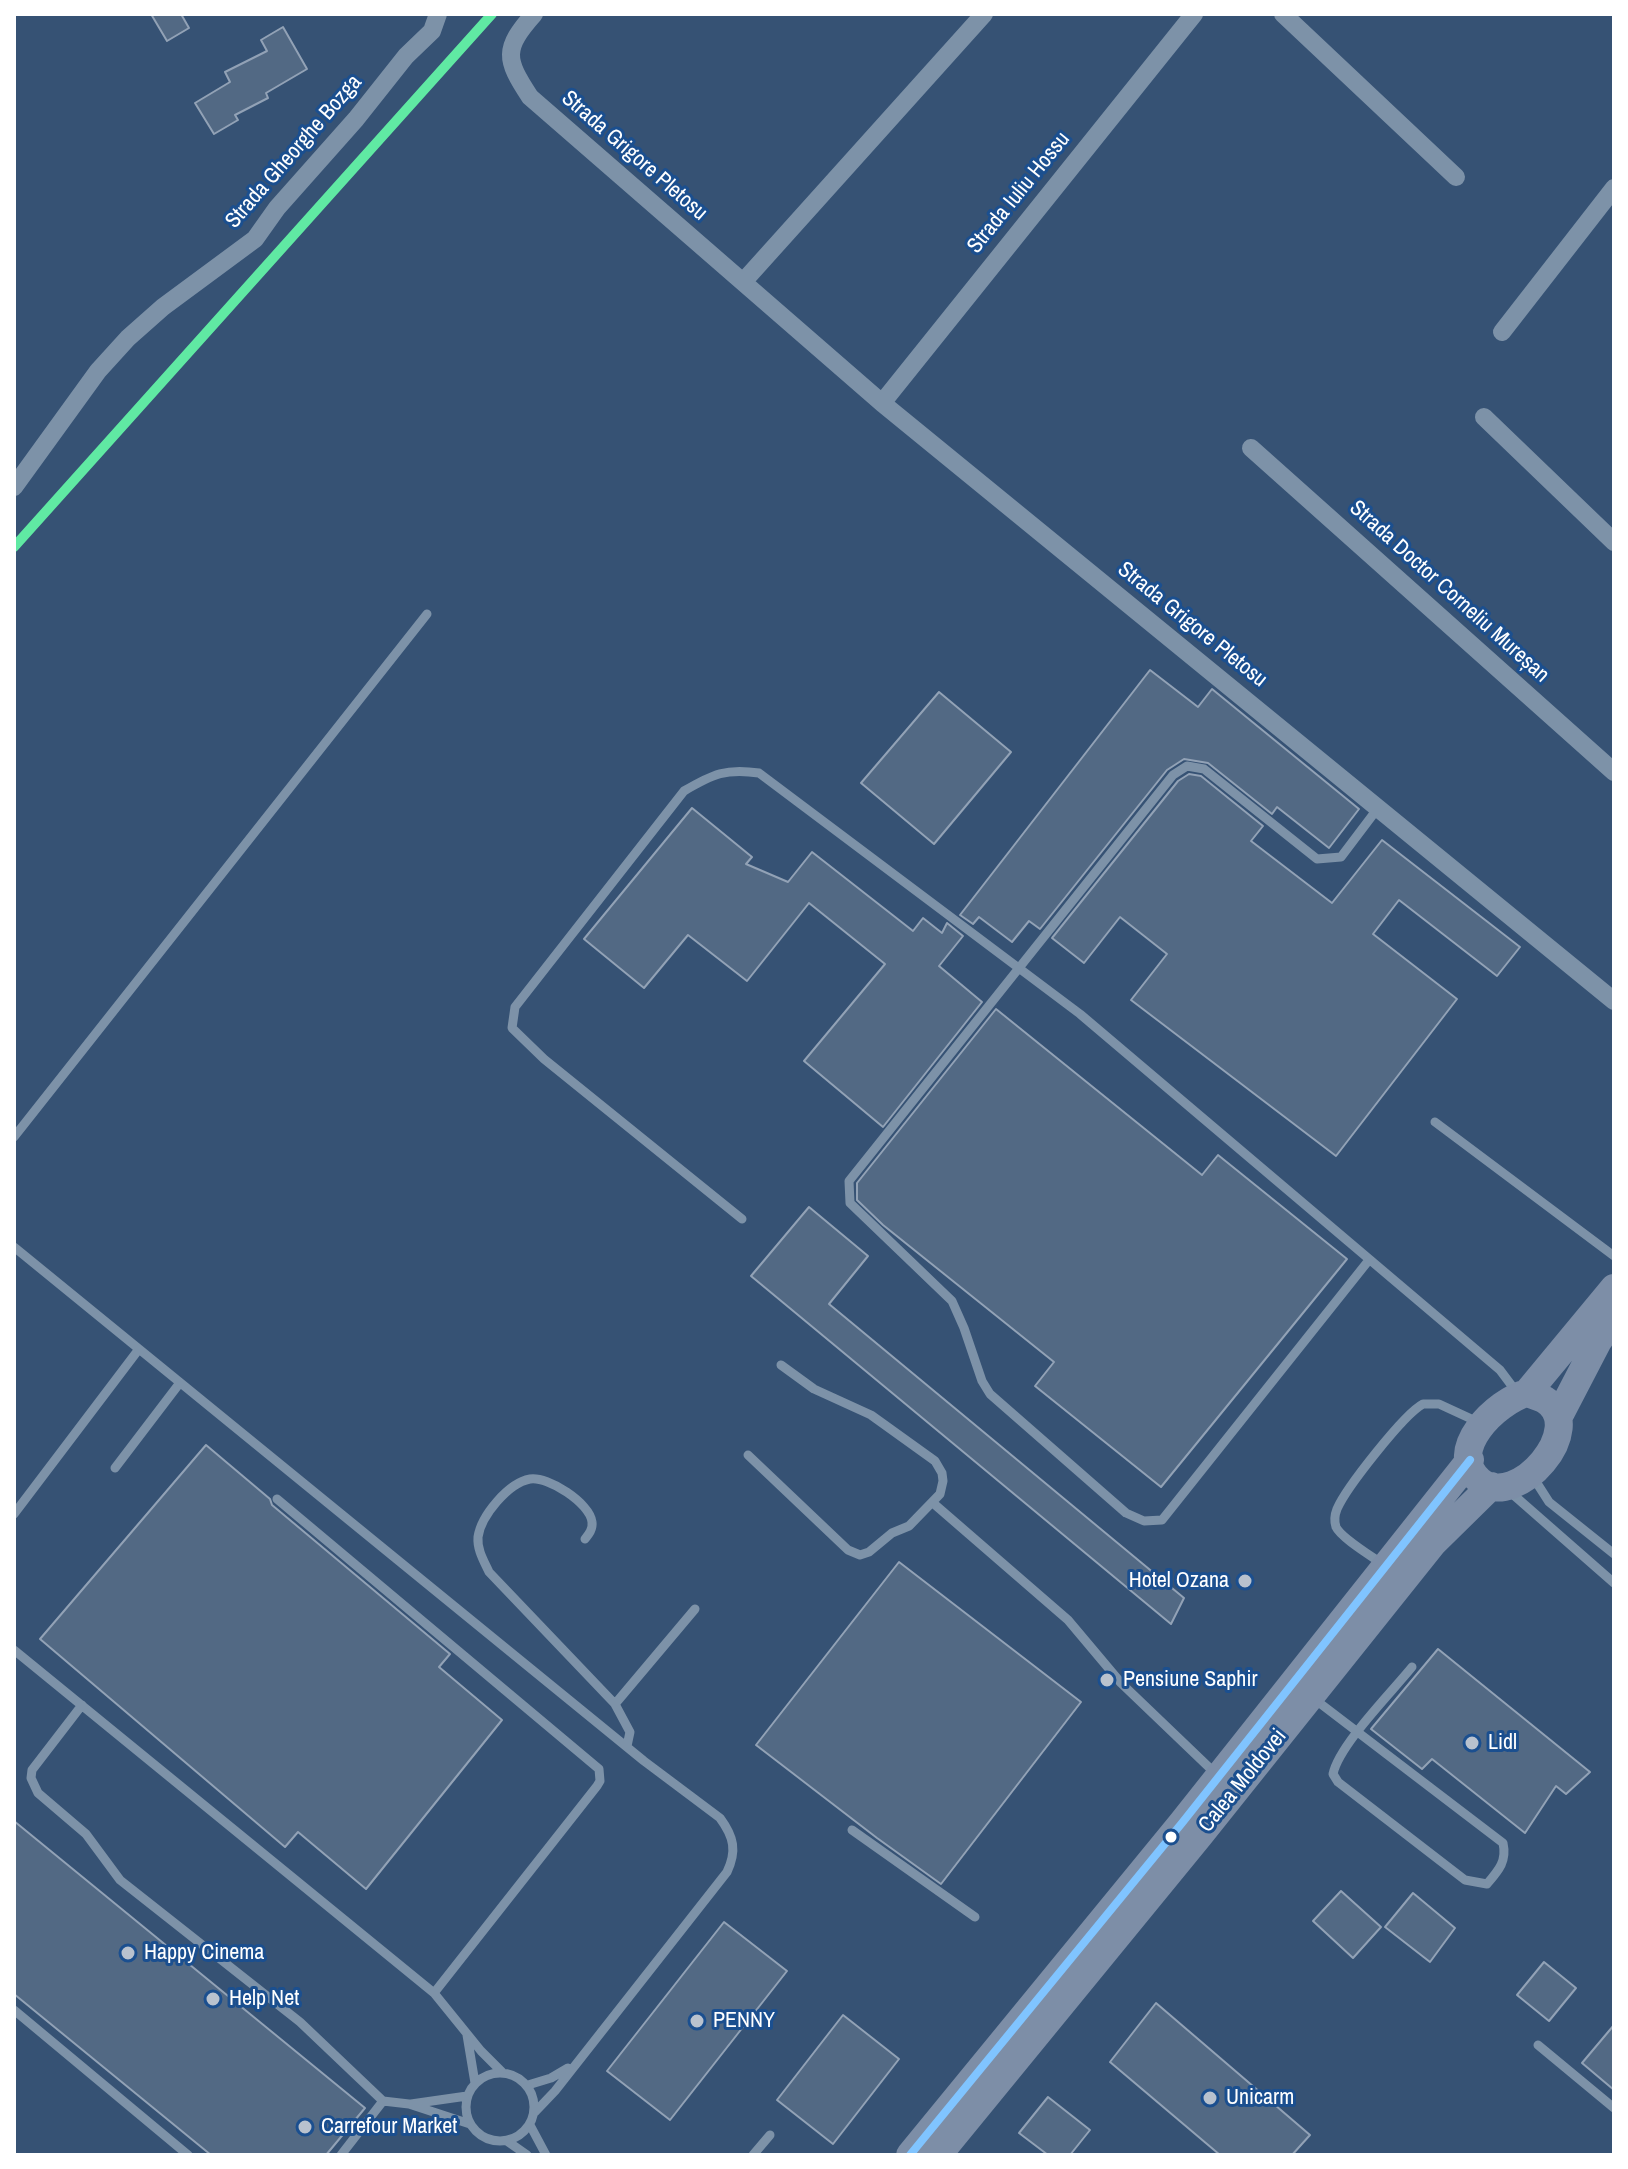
<!DOCTYPE html>
<html>
<head>
<meta charset="utf-8">
<style>
  body { margin:0 }
  #map { position:relative; width:1628px; height:2169px; overflow:hidden; background:#365274; font-family:"Archivo Narrow",sans-serif }
  canvas { display:block }
  .frame { position:absolute; inset:0; border:16px solid #fff; pointer-events:none }
</style>
</head>
<body>
<div id="map">
<canvas width="1628" height="2169"></canvas>
<div class="frame"></div>
</div>
<script>
const g = document.querySelector('canvas').getContext('2d');
g.lineJoin = 'round';
function paint(path, color) { g.fillStyle = color; g.fill(path, 'evenodd'); }
function stroke(path, color, width, dash) { g.strokeStyle = color; g.lineWidth = width; g.lineCap = dash ? 'butt' : 'round'; g.setLineDash(dash || []); g.stroke(path); }
function label(font, color, halo, rows, align = 'center') {
  g.font = font + ' "Archivo Narrow",sans-serif'; g.lineWidth = 6; g.setLineDash([]); g.textBaseline = 'middle'; g.strokeStyle = halo; g.fillStyle = color; for (const [text, x, y, turn = 0] of rows) {
    g.save(); g.translate(x, y); g.rotate((+turn || 0) * Math.PI / 180); g.textAlign = isNaN(turn) ? turn : align; if (halo) g.strokeText(text, 0, 0); g.fillText(text, 0, 0); g.restore();
  }
}
const building = new Path2D(`
  M151,14H181L189,28L167,41Z
  M283,27L307,69L266,93L268,98L235,115L238,120L214,134L195,103L230,82L225,72L267,51L261,40Z
  M1150,670L1198,707L1212,689L1359,809L1329,848L1277,807L1272,814L1208,763L1184,759L1167,770L1040,929L1029,921L1012,942L979,917L973,924L960,915Z
  M939,692L1011,752L934,844L861,783Z
  M1189,774L1201,776L1263,826L1251,841L1332,903L1382,840L1520,947L1497,976L1399,900L1373,934L1457,999L1336,1156L1131,1000L1167,954L1120,917L1084,963L1052,938L1178,781Z
  M692,808L752,857L746,864L788,882L812,852L913,931L923,918L942,933L947,923L963,936L939,966L982,1002L883,1127L804,1061L885,964L809,903L747,981L688,935L644,988L584,939Z
  M996,1009L1202,1175L1218,1155L1347,1259L1161,1487L1035,1386L1054,1362L883,1225L857,1200V1183Z
  M809,1207L868,1256L829,1304L1184,1598L1171,1624L751,1276Z
  M206,1445L270,1499L272,1505L450,1654L439,1667L502,1720L366,1889L298,1832L285,1847L40,1639Z
  M899,1562L1081,1702L941,1884L877,1838L756,1745Z
  M1438,1649L1590,1772L1566,1794L1556,1786L1525,1833L1432,1759L1422,1769L1371,1729Z
  M14,1821L365,2108L326,2155H211L14,1994Z
  M1341,1891L1381,1927L1353,1958L1313,1921Z
  M1413,1893L1455,1928L1430,1962L1385,1927Z
  M724,1922L787,1971L670,2120L607,2071Z
  M1544,1962L1576,1988L1549,2021L1517,1995Z
  M1156,2003L1310,2135L1292,2155H1220L1110,2062Z
  M843,2015L899,2059L833,2144L777,2100Z
  M1614,2025V2090L1582,2063Z
  M1048,2097L1090,2130L1070,2155H1048L1019,2133Z`);
const service = new Path2D(`
  M1435,1122L1614,1256
  M14,1137L427,614
  M742,1219L544,1059L512,1028L515,1007L684,791C713,774 726,768 759,773L1080,1014L1500,1370L1518,1394
  M14,1247L644,1761L720,1818C734,1837 737,1851 727,1872L555,2091L535,2112
  M1369,1260L1162,1520L1144,1521L1126,1513L990,1394L982,1381L964,1328L952,1301L850,1203L849,1181L1173,775L1187,766L1204,769L1317,859L1341,857L1378,808
  M748,1455L848,1550L860,1555L869,1552L892,1533L909,1526L940,1494L943,1481L942,1473L935,1461L871,1415L814,1389L781,1365
  M115,1468L179,1384
  M1533,1477L1549,1502L1614,1554
  M1509,1491L1614,1583
  M277,1499L599,1769L600,1781L597,1786L434,1993
  M933,1503L1068,1620L1121,1683L1216,1774
  M14,1514L139,1349
  M585,1539C589,1534 593,1529 592,1522C590,1503 548,1476 530,1479C508,1483 481,1516 478,1537C477,1550 484,1561 489,1572L615,1704L630,1732L627,1746
  M1384,1565C1373,1557 1341,1538 1336,1527C1334,1521 1335,1514 1337,1509C1346,1488 1404,1414 1423,1404H1439L1478,1422
  M14,1650L434,1993L481,2051L502,2072
  M1313,1698L1503,1843C1507,1861 1499,1870 1487,1884L1465,1880L1338,1782L1333,1774C1339,1745 1391,1693 1412,1667
  M615,1704L695,1609
  M82,1705L32,1770L31,1778L38,1793L86,1834L120,1880L300,2022L383,2101L409,2104L470,2124
  M852,1830L975,1917
  M14,2010L188,2155
  M467,2035L475,2083
  M1538,2045L1614,2108
  M466 2107a34 34 0 1 1 68 0a34 34 0 1 1-68 0Z
  M528,2085L551,2078L568,2068
  M411,2104L467,2096
  M530,2125L546,2155
  M507,2141L527,2155
  M341,2155L383,2101
  M753,2155L770,2135`);
const minor = new Path2D(`
  M534,14C503,49 505,59 530,97L882,403L1614,1001
  M1283,14L1456,177
  M743,282L984,14
  M1502,332L1614,188
  M882,403L1194,14
  M1484,417L1614,542
  M1251,448L1614,772
  M14,487L98,371L128,338L163,307L255,239L277,208L356,119L406,56L432,31L438,14`);
const primary = new Path2D(`
  M1527,1393C1532,1395 1540,1397 1545,1400C1589,1427 1517,1511 1480,1481C1444,1451 1497,1401 1527,1393Z
  M1527,1393L1614,1288
  M1558,1418L1598,1341L1614,1319
  M910,2155L1182,1823L1470,1460
  M938,2155L1199,1836L1433,1543L1491,1486`);
const bus1 = new Path2D(`
  M910,2155L1182,1823L1470,1460`);
const rail1 = new Path2D(`
  M14,547L492,14`);
const markers = [
  [1245,1581,8,"#b9c2ce"],
  [1107,1680,8,"#b9c2ce"],
  [1472,1743,8,"#b9c2ce"],
  [1171,1837,7,"#fff"],
  [128,1953,8,"#b9c2ce"],
  [213,1999,8,"#b9c2ce"],
  [697,2021,8,"#b9c2ce"],
  [1210,2098,8,"#b9c2ce"],
  [305,2127,8,"#b9c2ce"]
];
const streetNames = [
  ["Strada Gheorghe Bozga",294,152,-49],
  ["Strada Grigore Pletosu",634,156,41],
  ["Strada Iuliu Hossu",1019,193,-51],
  ["Strada Doctor Corneliu Mureșan",1449,592,42],
  ["Strada Grigore Pletosu",1192,625,39],
  ["Calea Moldovei",1243,1781,-51]
];
const poiNames = [
  ["Hotel Ozana",1229,1581,"right"],
  ["Pensiune Saphir",1123,1680],
  ["Lidl",1488,1743],
  ["Happy Cinema",144,1953],
  ["Help Net",229,1999],
  ["PENNY",713,2021],
  ["Unicarm",1226,2098],
  ["Carrefour Market",321,2127]
];
paint(building, '#526984');
stroke(building, '#92a2b6', 2);
stroke(service, '#7d92a8', 9);
stroke(minor, '#7d92a8', 18);
stroke(primary, '#7d8ea7', 28);
stroke(bus1, '#80c4ff', 8);
stroke(rail1, '#60e9a3', 10);
for (const [x, y, r, color] of markers) { const dot = new Path2D(); dot.arc(x, y, r, 0, 2 * Math.PI); g.fillStyle = color; g.fill(dot); stroke(dot, '#1b4f8f', 3); }
label('22px', '#fff', '#1b4f8f', streetNames);
label('22px', '#fff', '#1b4f8f', poiNames, 'left');
</script>
</body>
</html>
